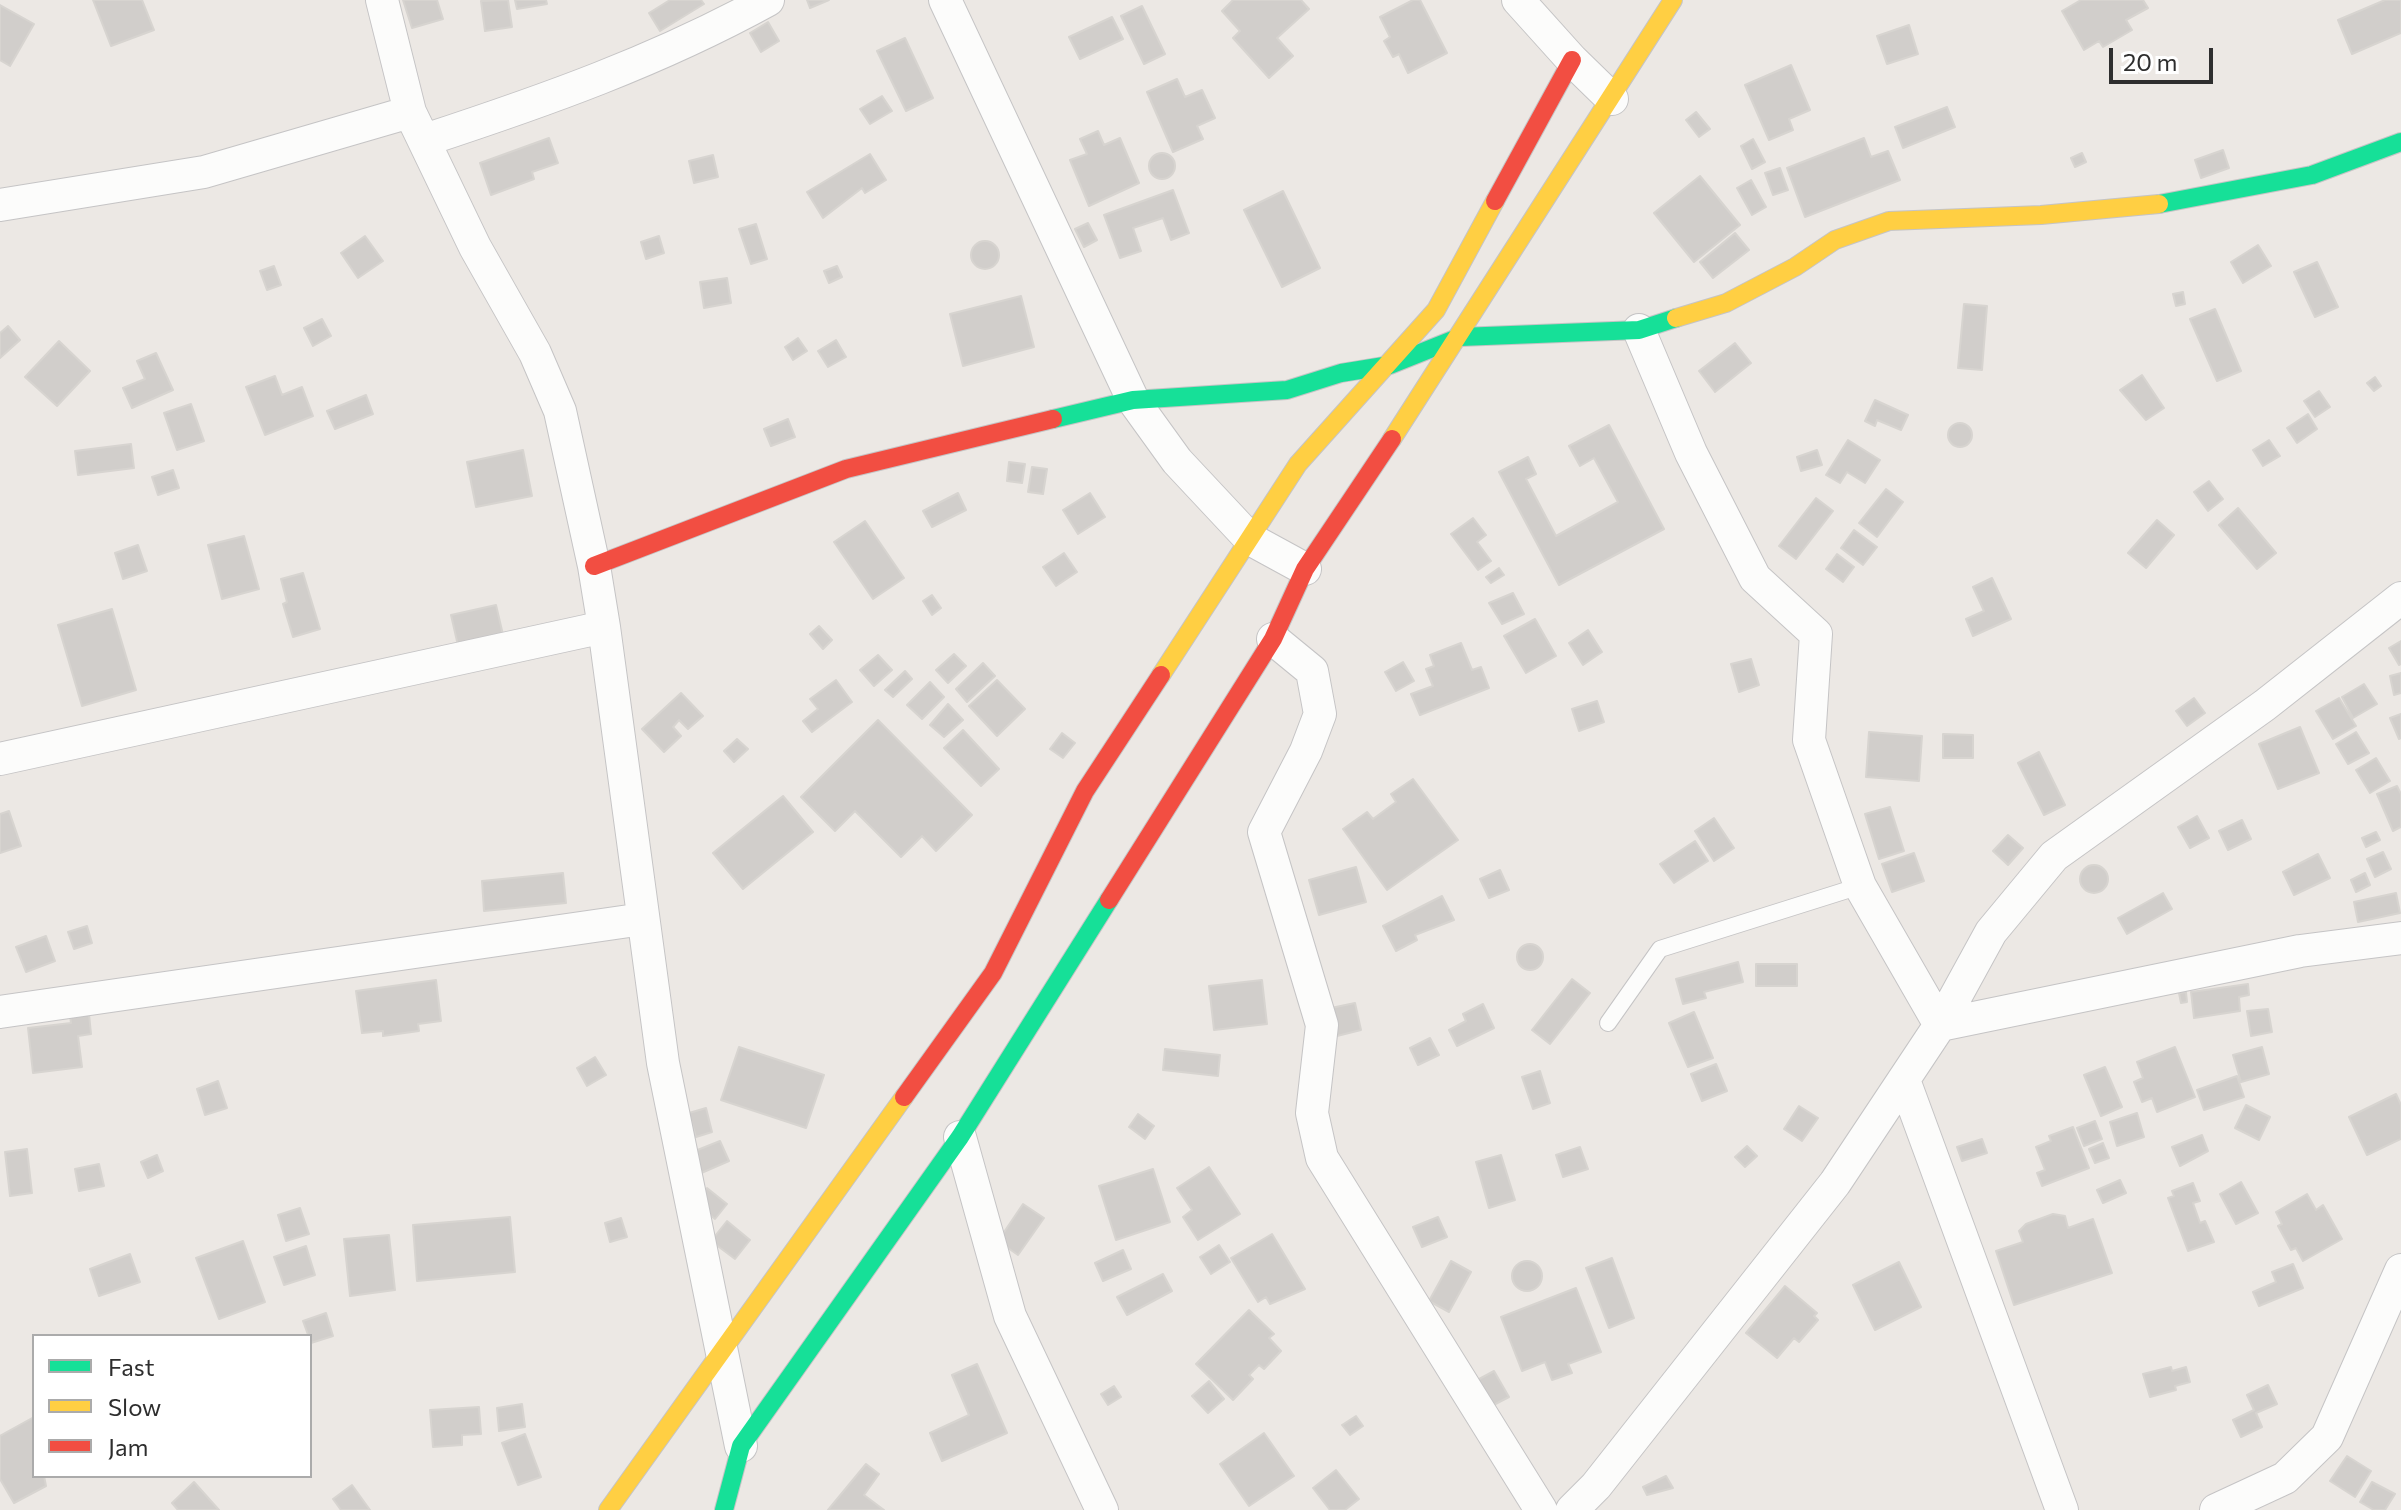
<!DOCTYPE html>
<html>
<head>
<meta charset="utf-8">
<style>
  body { margin:0 }
  #map { position:relative; width:2401px; height:1510px; overflow:hidden; background:#ece8e4; font-family:Commissioner,sans-serif }
  canvas { display:block }
  .legend { position:absolute; left:32px; top:1334px; width:280px; height:144px; box-sizing:border-box; background:#fff; border:2px solid #ababab; margin:0; padding:10px 14px; list-style:none; font-size:24px; color:#2e2e2e }
  .legend li { display:flex; align-items:center; gap:16px; height:40px }
  .legend b { width:40px; border:2px solid #ababab }
  .scale { position:absolute; left:2109px; top:48px; width:104px; height:36px; box-sizing:border-box; border:4px solid #2e2e2e; border-top:0; padding-left:10px; font-size:24px; line-height:28px; white-space:nowrap; color:#2e2e2e; -webkit-text-stroke:6px #fff; paint-order:stroke }
</style>
</head>
<body>
<div id="map">
<canvas width="2401" height="1510"></canvas>
<ul class="legend">
<li><b style="height:10px;background:#16e098"></b>Fast</li>
<li><b style="height:10px;background:#ffcf43"></b>Slow</li>
<li><b style="height:10px;background:#f24e42"></b>Jam</li>
</ul>
<div class="scale">20 m</div>
</div>
<script>
const g = document.querySelector('canvas').getContext('2d');
g.lineJoin = 'round';
function paint(path, color) { g.fillStyle = color; g.fill(path, 'evenodd'); }
function stroke(path, color, width, dash) { g.strokeStyle = color; g.lineWidth = width; g.lineCap = dash ? 'butt' : 'round'; g.setLineDash(dash || []); g.stroke(path); }
const building = new Path2D(`
  M93,0H142L154,30L111,46Z
  M403,0H437L443,19L412,28Z
  M508,0L512,27L485,31L481,1Z
  M515,0H546L547,4L517,9Z
  M670,0H701L704,4L660,31L649,13Z
  M807,0H829L810,8Z
  M1233,0H1301L1309,9L1277,38L1293,56L1269,78L1233,38L1240,31L1222,11Z
  M1413,0H1420L1447,53L1408,73L1399,54L1393,57L1384,41L1390,37L1380,17Z
  M2081,0H2143L2148,8L2126,20L2132,30L2103,47L2099,41L2084,50L2062,11Z
  M2385,0H2401V33L2352,54L2338,20Z
  M0,5L34,24L10,66L0,60Z
  M1142,6L1165,54L1144,64L1121,16Z
  M1112,17L1123,39L1080,59L1069,37Z
  M768,22L779,41L761,52L750,33Z
  M1909,25L1918,54L1887,64L1877,36Z
  M905,38L933,98L906,111L877,51Z
  M1791,65L1810,110L1789,119L1793,130L1769,140L1745,85Z
  M1177,79L1185,97L1202,90L1215,118L1197,126L1203,139L1173,152L1147,92Z
  M882,96L892,111L870,124L860,109Z
  M1947,107L1955,127L1903,148L1895,127Z
  M1696,112L1710,129L1699,137L1686,120Z
  M1098,131L1104,145L1120,138L1139,183L1089,206L1070,160L1087,154L1080,139Z
  M549,138L558,163L532,172L534,179L491,195L480,163Z
  M1864,138L1871,157L1888,151L1900,180L1805,217L1787,168Z
  M1753,139L1765,162L1752,169L1741,146Z
  M2223,150L2229,168L2201,178L2195,160Z
  M1149 166a13 13 0 1 1 26 0a13 13 0 1 1-26 0Z
  M2082,153L2086,162L2075,167L2071,158Z
  M870,154L886,180L865,193L862,188L823,218L807,192Z
  M713,155L718,177L694,183L689,161Z
  M1780,168L1788,190L1773,195L1765,173Z
  M1700,176L1740,225L1694,262L1654,213Z
  M1751,180L1766,207L1752,215L1737,188Z
  M1173,190L1189,233L1171,240L1163,218L1133,228L1141,251L1120,258L1104,215Z
  M1283,191L1320,268L1282,287L1244,210Z
  M1088,223L1097,240L1084,247L1075,229Z
  M756,224L767,259L751,264L739,229Z
  M1735,233L1749,250L1713,278L1700,262Z
  M365,236L383,261L358,278L341,253Z
  M659,236L664,253L646,259L641,242Z
  M971 255a14 14 0 1 1 28 0a14 14 0 1 1-28 0Z
  M2258,245L2271,266L2243,283L2231,262Z
  M2317,262L2338,307L2315,317L2294,272Z
  M274,266L281,285L267,290L260,271Z
  M837,266L842,277L829,283L824,271Z
  M727,278L731,303L704,308L700,282Z
  M2183,292L2185,304L2176,306L2173,294Z
  M1021,296L1034,347L963,366L950,314Z
  M1964,304L1987,306L1982,370L1958,368Z
  M2215,309L2241,371L2217,381L2190,319Z
  M322,319L331,336L313,346L304,328Z
  M8,326L20,340L0,358V333Z
  M798,338L807,351L793,360L785,347Z
  M836,340L846,357L828,367L818,351Z
  M59,341L90,371L57,406L25,377Z
  M1735,343L1751,363L1715,392L1699,371Z
  M156,353L173,390L132,408L123,388L145,379L137,361Z
  M2142,375L2164,408L2146,420L2120,390Z
  M275,376L282,395L302,387L313,416L265,435L246,387Z
  M2375,377L2381,386L2374,391L2367,383Z
  M2319,391L2330,407L2315,417L2304,401Z
  M366,395L373,414L335,429L327,411Z
  M1875,400L1908,415L1901,430L1877,420L1875,426L1865,421Z
  M191,404L204,441L177,450L164,413Z
  M2308,414L2317,429L2297,443L2287,428Z
  M788,419L795,437L771,446L764,429Z
  M1948 435a12 12 0 1 1 24 0a12 12 0 1 1-24 0Z
  M1609,425L1664,529L1559,585L1499,472L1528,457L1536,474L1526,479L1556,536L1618,502L1594,458L1580,466L1569,446Z
  M1848,440L1880,460L1865,483L1847,472L1840,483L1826,475Z
  M2269,440L2280,456L2263,466L2253,450Z
  M131,444L134,468L78,475L75,451Z
  M523,450L532,496L476,507L467,462Z
  M1817,450L1822,465L1801,471L1797,457Z
  M1009,462L1025,464L1022,483L1007,481Z
  M1032,467L1047,469L1043,494L1028,492Z
  M173,470L179,488L158,495L152,477Z
  M2209,481L2223,499L2208,511L2194,492Z
  M1886,489L1903,502L1877,537L1859,523Z
  M958,493L966,510L932,527L923,511Z
  M1090,493L1105,517L1078,534L1063,510Z
  M1816,498L1833,511L1796,559L1779,546Z
  M2238,508L2276,553L2257,569L2219,525Z
  M1473,518L1486,535L1477,542L1491,561L1478,570L1451,534Z
  M2157,520L2174,535L2146,568L2128,553Z
  M865,521L904,578L873,599L834,542Z
  M1854,530L1877,547L1863,565L1841,548Z
  M244,536L259,589L222,599L208,545Z
  M138,545L147,571L123,579L115,553Z
  M1064,553L1077,572L1056,586L1043,567Z
  M1837,554L1854,567L1843,582L1826,569Z
  M1499,568L1504,575L1491,583L1486,577Z
  M303,573L320,629L293,637L283,604L287,602L281,579Z
  M1992,578L2011,619L1973,636L1966,619L1984,611L1973,587Z
  M1513,593L1524,614L1502,624L1489,603Z
  M932,595L941,608L932,615L923,601Z
  M496,605L504,639L459,650L451,615Z
  M112,609L136,690L82,706L58,625Z
  M1535,619L1556,656L1526,673L1504,636Z
  M819,626L832,640L823,649L810,634Z
  M1588,630L1602,652L1583,665L1569,643Z
  M2401,641V664L2399,665L2389,648Z
  M1461,643L1472,670L1481,667L1489,688L1420,715L1411,694L1433,686L1426,669L1434,666L1430,655Z
  M954,654L966,666L948,683L936,670Z
  M878,655L892,670L874,686L860,670Z
  M1751,659L1759,685L1739,692L1731,664Z
  M1403,662L1414,681L1396,691L1385,672Z
  M983,663L995,676L967,702L956,689Z
  M905,671L912,679L893,697L885,690Z
  M2401,673V693L2394,695L2390,676Z
  M836,680L852,702L812,732L803,721L818,709L810,699Z
  M997,680L1025,709L997,736L969,706Z
  M930,682L944,697L922,719L907,705Z
  M2364,684L2377,704L2353,718L2342,697Z
  M681,693L703,716L688,729L679,720L673,727L681,736L664,752L642,729Z
  M2194,698L2205,713L2187,726L2176,711Z
  M2339,698L2356,726L2333,739L2316,711Z
  M1597,701L1604,722L1579,731L1572,709Z
  M948,704L963,720L944,737L930,725Z
  M2401,714V738L2399,739L2390,718Z
  M878,720L972,815L936,851L922,836L901,857L855,811L835,831L801,797Z
  M2300,727L2319,773L2278,789L2259,744Z
  M963,730L999,769L981,786L944,748Z
  M1869,732L1922,736L1919,781L1866,777Z
  M2356,732L2369,753L2348,764L2336,744Z
  M1062,733L1075,743L1063,758L1050,749Z
  M1943,734L1973,735V758H1943Z
  M737,739L748,749L734,762L724,751Z
  M2039,752L2065,805L2044,815L2018,763Z
  M2376,758L2390,781L2370,793L2356,770Z
  M1413,779L1458,840L1387,890L1343,829L1367,812L1373,819L1396,802L1391,794Z
  M2397,786L2401,794V827L2393,831L2377,794Z
  M783,796L813,832L743,889L713,853Z
  M1890,807L1904,851L1879,859L1865,814Z
  M9,811L21,846L0,853V814Z
  M2197,816L2209,838L2190,848L2178,827Z
  M1714,818L1734,848L1714,861L1695,831Z
  M2242,820L2251,839L2228,850L2219,831Z
  M2376,832L2380,840L2366,847L2362,838Z
  M2008,835L2023,848L2008,865L1993,851Z
  M1695,841L1708,861L1674,883L1660,864Z
  M2383,852L2391,869L2375,877L2367,859Z
  M1914,853L1924,881L1892,892L1882,864Z
  M2318,854L2330,878L2294,895L2283,872Z
  M2080 879a14 14 0 1 1 28 0a14 14 0 1 1-28 0Z
  M1356,867L1366,902L1319,915L1309,880Z
  M1500,870L1509,890L1489,898L1480,879Z
  M563,873L566,903L484,911L482,881Z
  M2365,873L2370,885L2356,892L2351,880Z
  M2163,893L2172,909L2127,934L2118,918Z
  M2396,893L2400,913L2358,922L2354,902Z
  M1442,896L1454,920L1415,935L1417,940L1396,951L1383,926Z
  M87,926L92,943L74,949L68,932Z
  M46,936L55,961L26,972L16,947Z
  M1517 957a13 13 0 1 1 26 0a13 13 0 1 1-26 0Z
  M1738,962L1743,982L1704,992L1706,998L1683,1004L1676,979Z
  M1756,964H1797V986H1756Z
  M1572,979L1590,993L1550,1044L1532,1030Z
  M436,980L441,1021L418,1024L419,1031L383,1036V1031L362,1033L356,991Z
  M1262,980L1267,1024L1214,1030L1209,986Z
  M2248,984L2249,995L2239,997L2240,1011L2194,1018L2191,992Z
  M2186,992L2187,1002L2181,1003L2179,993Z
  M1355,1003L1361,1030L1337,1036L1331,1008Z
  M1483,1004L1494,1028L1457,1046L1449,1030L1466,1021L1463,1014Z
  M2268,1009L2272,1032L2251,1036L2247,1011Z
  M1694,1012L1713,1058L1688,1067L1669,1023Z
  M89,1014L91,1034L78,1036L82,1067L33,1073L28,1028L71,1023L70,1016Z
  M1430,1038L1439,1055L1418,1065L1410,1048Z
  M739,1047L824,1075L806,1128L721,1100Z
  M2175,1047L2195,1097L2157,1112L2152,1098L2142,1102L2134,1082L2143,1078L2137,1062Z
  M2262,1047L2269,1074L2241,1082L2233,1055Z
  M1165,1049L1220,1055L1218,1076L1163,1070Z
  M595,1057L606,1075L587,1086L577,1068Z
  M1716,1064L1727,1091L1702,1101L1691,1074Z
  M2105,1067L2122,1107L2101,1116L2084,1075Z
  M1540,1071L1550,1103L1533,1109L1522,1077Z
  M2237,1076L2244,1097L2204,1110L2197,1090Z
  M218,1081L227,1108L205,1115L197,1089Z
  M2396,1094L2401,1105V1139L2367,1155L2349,1117Z
  M2246,1105L2270,1117L2259,1140L2235,1128Z
  M1799,1106L1818,1118L1802,1141L1784,1129Z
  M706,1108L712,1132L696,1137L689,1113Z
  M2137,1113L2144,1137L2117,1146L2110,1122Z
  M1138,1114L1154,1126L1145,1139L1129,1127Z
  M2095,1121L2102,1139L2084,1146L2077,1128Z
  M2073,1127L2089,1168L2042,1186L2037,1173L2045,1170L2036,1147L2051,1141L2049,1136Z
  M2202,1135L2208,1151L2180,1166L2172,1147Z
  M1982,1139L1987,1153L1962,1161L1957,1147Z
  M720,1141L729,1161L699,1174L690,1153Z
  M2103,1143L2109,1158L2095,1163L2089,1149Z
  M1747,1146L1757,1156L1745,1167L1735,1157Z
  M1580,1147L1588,1169L1563,1177L1556,1155Z
  M27,1149L32,1193L10,1196L5,1152Z
  M157,1155L163,1171L148,1178L141,1162Z
  M1501,1155L1515,1200L1489,1208L1476,1162Z
  M99,1164L104,1186L79,1191L75,1169Z
  M1209,1167L1240,1214L1198,1240L1183,1217L1192,1210L1177,1188Z
  M1153,1169L1170,1222L1116,1240L1099,1186Z
  M2120,1180L2126,1193L2103,1203L2097,1190Z
  M2241,1182L2258,1213L2236,1224L2220,1194Z
  M2193,1183L2200,1201L2193,1203L2200,1223L2205,1221L2214,1242L2188,1251L2168,1198L2174,1196L2172,1191Z
  M707,1188L727,1204L715,1219L695,1203Z
  M2307,1194L2316,1210L2323,1205L2342,1239L2303,1261L2296,1248L2291,1250L2278,1226L2282,1224L2276,1212Z
  M1023,1204L1044,1218L1018,1255L998,1241Z
  M300,1208L309,1234L286,1241L278,1215Z
  M2053,1214L2065,1216L2068,1228L2093,1219L2112,1273L2014,1305L1996,1251L2023,1242L2019,1231L2026,1224Z
  M510,1217L515,1272L417,1281L413,1225Z
  M1438,1217L1447,1237L1422,1247L1413,1227Z
  M621,1218L627,1237L610,1242L605,1223Z
  M727,1221L750,1240L735,1259L711,1241Z
  M1272,1234L1305,1289L1270,1304L1266,1297L1258,1302L1231,1258Z
  M389,1235L395,1290L350,1296L344,1239Z
  M243,1241L265,1302L219,1319L196,1258Z
  M1219,1245L1230,1262L1211,1274L1200,1257Z
  M306,1246L315,1275L284,1285L274,1257Z
  M1123,1250L1131,1269L1103,1281L1095,1263Z
  M130,1254L140,1282L99,1296L90,1269Z
  M1612,1258L1634,1318L1609,1328L1586,1268Z
  M1512 1276a15 15 0 1 1 30 0a15 15 0 1 1-30 0Z
  M1451,1261L1471,1272L1449,1312L1429,1301Z
  M1899,1262L1921,1307L1875,1330L1853,1285Z
  M2293,1264L2303,1288L2259,1306L2253,1292L2276,1282L2272,1272Z
  M1163,1274L1172,1291L1127,1315L1117,1297Z
  M1785,1286L1817,1313L1814,1316L1818,1320L1799,1342L1794,1338L1777,1358L1746,1333Z
  M1576,1288L1601,1352L1568,1364L1572,1373L1552,1380L1545,1362L1522,1371L1501,1317Z
  M1249,1310L1274,1334L1269,1338L1281,1351L1264,1369L1259,1365L1249,1375L1253,1379L1233,1400L1196,1364Z
  M326,1313L333,1336L311,1343L303,1321Z
  M977,1364L1007,1433L942,1461L930,1433L969,1415L952,1375Z
  M2171,1367L2172,1371L2186,1367L2190,1382L2175,1386L2176,1390L2150,1397L2143,1374Z
  M1494,1371L1509,1397L1482,1411L1468,1385Z
  M1209,1381L1224,1399L1208,1413L1192,1396Z
  M2268,1385L2277,1404L2256,1413L2262,1427L2241,1437L2233,1420L2254,1410L2247,1395Z
  M1114,1386L1121,1397L1108,1405L1101,1394Z
  M522,1404L525,1427L499,1431L497,1408Z
  M479,1407L481,1434L462,1435V1445L433,1447L430,1410Z
  M1356,1416L1363,1426L1350,1435L1342,1425Z
  M34,1417V1476H44L46,1486L14,1503L0,1479V1436Z
  M1264,1433L1294,1476L1249,1506L1220,1464Z
  M525,1434L541,1477L518,1485L502,1443Z
  M2347,1456L2371,1471L2355,1497L2330,1481Z
  M866,1464L879,1474L864,1495L884,1510H828Z
  M1336,1470L1359,1499L1345,1510H1330L1313,1488Z
  M1666,1476L1673,1488L1647,1495L1643,1487Z
  M194,1482L219,1510H178L172,1503Z
  M2372,1482L2395,1494L2385,1510H2374L2360,1502Z
  M352,1485L370,1510H341L333,1499Z`);
const lane = new Path2D(`
  M1608,1023L1660,949L1860,886`);
const street = new Path2D(`
  M382,0L410,112L475,247L535,353L560,411L594,566L604,627L663,1063L741,1446
  M945,0L1133,400L1177,461L1250,539L1305,569
  M1518,0L1572,60L1612,99
  M425,140C544,101 657,61 768,0
  M0,205L204,172L410,112
  M1639,330L1691,453L1755,578L1816,634L1809,740L1860,886L1940,1025L2300,951L2401,938
  M1273,639L1312,671L1320,714L1306,751L1264,832L1322,1025L1312,1113L1322,1158L1541,1510
  M0,759L604,627
  M0,1012L643,919
  M1904,1080L2062,1510
  M960,1137L1010,1316L1102,1510
  M1572,1510L1596,1486L1835,1183L1940,1025L1991,932L2054,856L2265,705L2401,598
  M2216,1510L2285,1478L2327,1437L2401,1270`);
const fast = new Path2D(`
  M2159,204L2312,175L2401,142
  M1053,419L1133,400L1287,390L1341,373L1390,365L1460,337L1639,330L1676,318
  M724,1510L741,1446L960,1137L1109,900`);
const slow = new Path2D(`
  M1676,318L1726,303L1795,267L1835,240L1889,221L2041,215L2159,204
  M1392,439L1673,0
  M1161,675L1298,464L1436,310L1495,201
  M608,1510L904,1097`);
const jam = new Path2D(`
  M1495,201L1572,60
  M594,566L846,469L1053,419
  M1109,900L1273,639L1305,569L1392,439
  M904,1097L993,973L1085,791L1161,675`);
paint(building, '#d1cecb');
stroke(building, '#d7d4d0', 2);
stroke(lane, '#c5c4c5', 18);
stroke(street, '#c5c4c5', 34);
stroke(fast, '#c5c4c5', 20);
stroke(slow, '#c5c4c5', 20);
stroke(jam, '#c5c4c5', 20);
stroke(lane, '#fcfcfb', 16);
stroke(street, '#fcfcfb', 32);
stroke(fast, '#16e098', 18);
stroke(slow, '#ffcf43', 18);
stroke(jam, '#f24e42', 18);
</script>
</body>
</html>
